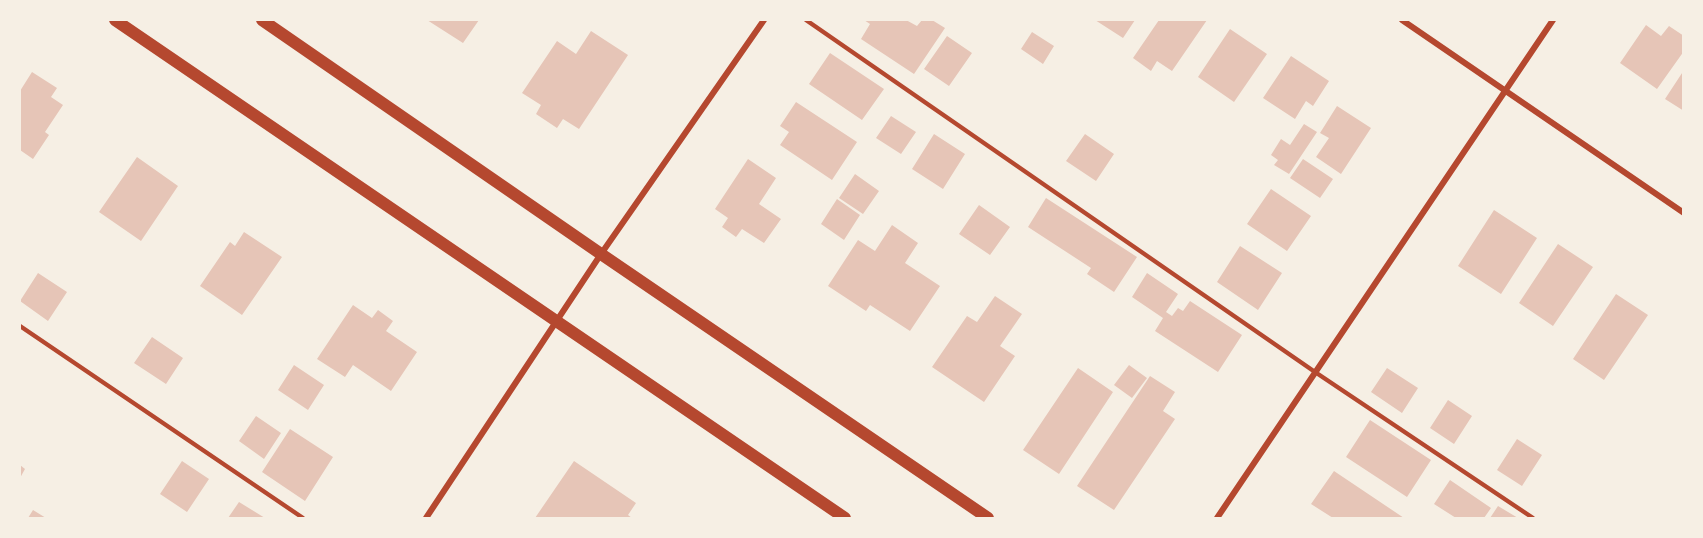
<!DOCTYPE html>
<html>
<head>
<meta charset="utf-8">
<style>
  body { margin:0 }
  #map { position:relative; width:1703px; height:538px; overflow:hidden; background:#f6efe4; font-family:Commissioner,sans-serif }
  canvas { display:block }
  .frame { position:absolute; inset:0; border:21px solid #f6efe4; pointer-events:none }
</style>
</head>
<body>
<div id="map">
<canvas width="1703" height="538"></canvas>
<div class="frame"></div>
</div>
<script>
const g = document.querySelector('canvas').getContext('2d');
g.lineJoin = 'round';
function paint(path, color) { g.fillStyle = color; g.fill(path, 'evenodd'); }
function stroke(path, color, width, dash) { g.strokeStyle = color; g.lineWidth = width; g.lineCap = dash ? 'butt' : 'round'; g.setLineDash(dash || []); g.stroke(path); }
const building = new Path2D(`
  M427,20H479L463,43Z
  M864,20H906L917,26L922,20H932L945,28L914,74L861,39L870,24Z
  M1095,20H1135L1123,38Z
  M1159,20H1207L1172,71L1157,61L1151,71L1133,58Z
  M1646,25L1661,36L1669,26L1684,36V51L1657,89L1620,63Z
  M1230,29L1267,54L1234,102L1198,77Z
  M591,31L628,55L579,129L563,119L557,128L536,114L541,105L522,93L557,41L576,54Z
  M1032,32L1054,46L1043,64L1021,49Z
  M947,36L972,53L949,86L924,69Z
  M830,53L884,89L862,120L809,84Z
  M1291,56L1329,81L1313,106L1306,101L1295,119L1263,98Z
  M1684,70V111L1665,99Z
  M32,72L57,88L51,97L63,105L45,132L49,135L33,159L20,150V91Z
  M796,102L857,142L832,180L780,145L789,132L780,126Z
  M1337,106L1371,128L1341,174L1316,157L1329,138L1320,133Z
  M891,116L916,132L901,154L876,138Z
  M1304,124L1317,132L1289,174L1274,165L1278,160L1271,155L1281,139L1290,145Z
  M934,134L965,154L943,189L912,169Z
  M1085,134L1114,154L1096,181L1066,161Z
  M137,157L178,186L141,241L99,212Z
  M748,159L776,178L759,204L781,219L764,243L742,229L736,237L722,227L728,218L715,209Z
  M1303,159L1333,179L1320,198L1290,178Z
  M855,174L879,191L863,214L839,198Z
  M1271,189L1311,216L1287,251L1247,224Z
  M1046,198L1137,257L1114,292L1087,274L1091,268L1028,227Z
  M837,199L860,215L844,240L821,224Z
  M979,205L1010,227L990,255L959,234Z
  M1494,210L1537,238L1501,294L1458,266Z
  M892,225L918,243L905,263L940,286L910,331L870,305L866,311L828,286L858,240L875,251Z
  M244,232L282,257L242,315L200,286L230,242L235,246Z
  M1558,244L1593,267L1553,326L1519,303Z
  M1240,246L1282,273L1258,310L1217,282Z
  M38,273L67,292L48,321L20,301Z
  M1147,273L1178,294L1166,312L1172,316L1178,308L1183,311L1190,301L1242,335L1218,372L1155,331L1163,318L1132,297Z
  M1616,294L1648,315L1604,380L1573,359Z
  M995,296L1022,314L1000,346L1015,356L984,402L932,367L967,316L977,322Z
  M353,305L372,318L378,310L393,321L386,331L417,352L391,391L353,365L345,377L317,359Z
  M152,337L183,358L166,384L134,363Z
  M294,365L324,385L308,410L278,390Z
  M1129,365L1147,378L1132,398L1114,385Z
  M1078,368L1113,392L1059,474L1023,450Z
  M1387,368L1418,388L1402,413L1371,392Z
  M1150,376L1175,392L1163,411L1175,419L1114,510L1077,486Z
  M1448,400L1472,416L1454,444L1430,428Z
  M256,416L281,433L264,459L239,441Z
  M1370,420L1431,460L1407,497L1346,457Z
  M290,429L333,457L305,501L262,472Z
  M1517,439L1542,455L1522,486L1497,470Z
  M182,461L209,479L187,512L160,494Z
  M574,461L636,503L628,515L632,518H535Z
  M20,465L25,469L20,478Z
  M1334,471L1404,518H1333L1311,504Z
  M1450,480L1491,508L1484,518H1456L1434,504Z
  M239,502L265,518H228Z
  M1498,506L1518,518H1490Z
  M33,510L46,518H28Z`);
const service = new Path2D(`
  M806,20L1315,372L1533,518
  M20,326L303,518`);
const minor = new Path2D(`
  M1402,20L1684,213
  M426,518L601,254L764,20
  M1217,518L1553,20`);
const secondary = new Path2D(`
  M115,20L845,518
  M262,20L601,254L988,518`);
paint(building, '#e6c5b7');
stroke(service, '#b5482f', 4.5);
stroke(minor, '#b5482f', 6);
stroke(secondary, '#b5482f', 12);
</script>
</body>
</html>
